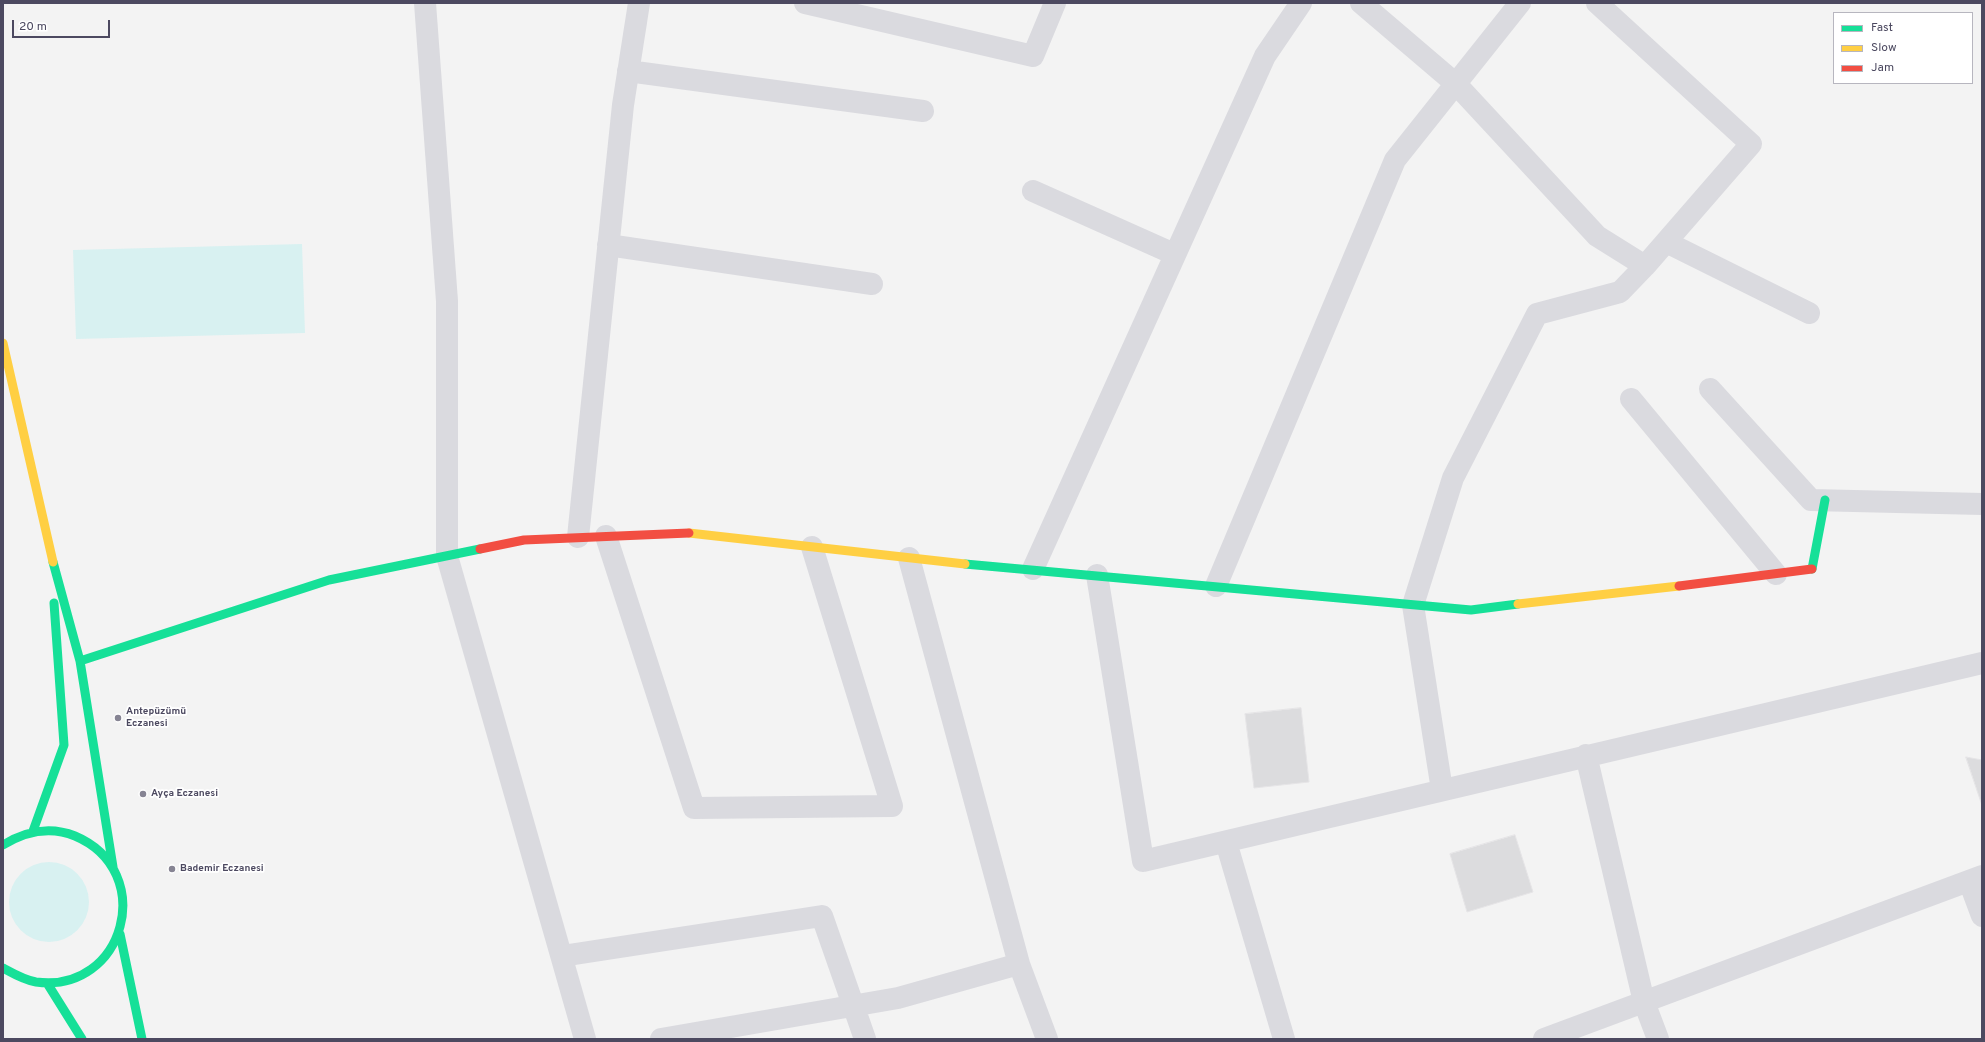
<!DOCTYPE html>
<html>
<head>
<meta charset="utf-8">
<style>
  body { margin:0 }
  #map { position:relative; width:1985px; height:1042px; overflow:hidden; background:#f3f3f3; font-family:Overpass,sans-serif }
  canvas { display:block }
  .frame { position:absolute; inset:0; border:4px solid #4c4960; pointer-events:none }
  .legend { position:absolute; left:1833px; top:12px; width:140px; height:72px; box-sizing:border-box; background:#fff; border:1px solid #b7b6bf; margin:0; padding:5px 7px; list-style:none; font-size:12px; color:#4c4960 }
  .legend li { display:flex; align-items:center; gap:8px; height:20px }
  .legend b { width:20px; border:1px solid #b7b6bf }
  .scale { position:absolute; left:12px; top:20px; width:98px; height:18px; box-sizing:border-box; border:2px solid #4c4960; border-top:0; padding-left:5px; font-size:12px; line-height:14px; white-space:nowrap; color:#4c4960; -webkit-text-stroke:3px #fff; paint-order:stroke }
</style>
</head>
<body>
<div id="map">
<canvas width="1985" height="1042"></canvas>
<div class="frame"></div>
<ul class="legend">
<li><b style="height:5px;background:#16e098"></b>Fast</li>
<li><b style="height:5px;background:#ffcf43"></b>Slow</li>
<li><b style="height:5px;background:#f24e42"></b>Jam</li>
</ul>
<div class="scale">20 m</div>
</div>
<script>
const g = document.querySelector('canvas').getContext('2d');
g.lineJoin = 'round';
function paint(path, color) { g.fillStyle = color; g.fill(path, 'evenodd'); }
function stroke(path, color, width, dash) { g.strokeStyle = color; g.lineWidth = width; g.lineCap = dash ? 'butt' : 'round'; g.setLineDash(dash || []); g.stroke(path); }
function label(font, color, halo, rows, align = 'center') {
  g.font = font + ' Overpass,sans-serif'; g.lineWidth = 3.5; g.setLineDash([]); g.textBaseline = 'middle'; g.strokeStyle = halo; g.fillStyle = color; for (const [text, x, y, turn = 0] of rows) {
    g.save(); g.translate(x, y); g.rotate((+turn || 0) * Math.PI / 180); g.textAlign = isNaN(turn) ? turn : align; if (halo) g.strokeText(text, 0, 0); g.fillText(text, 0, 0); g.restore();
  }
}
const green = new Path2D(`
  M302,244L305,333L76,339L73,250Z
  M9 902a40 40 0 1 1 80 0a40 40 0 1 1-80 0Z`);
const building = new Path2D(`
  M1301,708L1309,782L1254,788L1245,714Z
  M1966,757L1982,760V805Z
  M1515,835L1533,892L1467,912L1450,854Z`);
const street = new Path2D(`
  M425,3L447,301V556L585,1039
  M805,3L1033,56L1055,3
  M1361,3L1456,84L1597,236L1645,266L1620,292L1537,314L1453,478L1413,605L1442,790
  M1597,3L1751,144L1645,266
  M628,71L923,111
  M1033,191L1174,254
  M1666,242L1809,313
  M608,245L872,284
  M1710,389L1811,500L1982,504
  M1631,399L1776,574
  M606,536L694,808L892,806L812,547
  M578,537L623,105L639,3
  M909,558L1019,964
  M1033,569L1265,56L1301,3
  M1097,575L1143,861L1982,663
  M1216,586L1395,160L1520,3
  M1586,755L1644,1002L1658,1039
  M1226,842L1284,1039
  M1969,881L1982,916
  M562,956L822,916L865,1039
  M661,1039L898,998L1019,964L1047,1039
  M1544,1039L1982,876`);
const fast = new Path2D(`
  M53,562L80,661L113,867
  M965,564L1471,610L1518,604
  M1812,569L1825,500
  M80,661L329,580L480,549
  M33,831L64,745L54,603
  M3,845C26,831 50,826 75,836C158,871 125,994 36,982C24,980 14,974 3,968
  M120,934L142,1039
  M47,983L82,1039`);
const slow = new Path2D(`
  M3,343L53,562
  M689,533L965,564
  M1518,604L1679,586`);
const jam = new Path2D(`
  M480,549L524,540L689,533
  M1679,586L1812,569`);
const markers = [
  [118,718,4,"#868493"],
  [143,794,4,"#868493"],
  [172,869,4,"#868493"]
];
const poiNames = [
  ["Antepüzümü",126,712],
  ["Eczanesi",126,724],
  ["Ayça Eczanesi",151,794],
  ["Bademir Eczanesi",180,869]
];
paint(green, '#d8f1f1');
paint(building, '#dcdcde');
stroke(building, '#e5e4e6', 1);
stroke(street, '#dadadf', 22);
stroke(fast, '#16e098', 9);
stroke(slow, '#ffcf43', 9);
stroke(jam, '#f24e42', 9);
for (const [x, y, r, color] of markers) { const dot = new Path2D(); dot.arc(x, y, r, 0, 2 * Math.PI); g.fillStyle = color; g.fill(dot); stroke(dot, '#fff', 1.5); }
label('bold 10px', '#4c4960', '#fff', poiNames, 'left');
</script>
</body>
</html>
